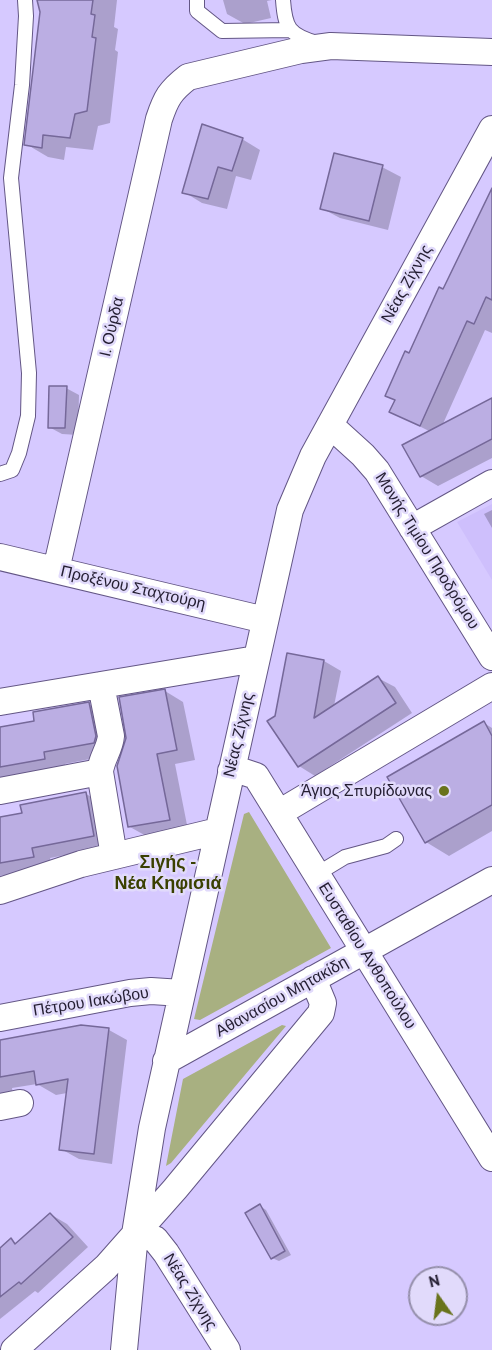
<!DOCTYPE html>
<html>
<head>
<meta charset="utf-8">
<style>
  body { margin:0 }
  #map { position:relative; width:492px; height:1350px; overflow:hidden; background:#d6c9ff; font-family:"PT Sans",sans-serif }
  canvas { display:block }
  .north { position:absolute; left:408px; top:1266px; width:60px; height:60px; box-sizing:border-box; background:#e1dafb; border:2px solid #958fab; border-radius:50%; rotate:346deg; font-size:16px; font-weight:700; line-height:24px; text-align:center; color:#241e32 }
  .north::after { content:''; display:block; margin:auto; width:21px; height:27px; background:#69731c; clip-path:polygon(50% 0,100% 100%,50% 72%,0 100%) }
</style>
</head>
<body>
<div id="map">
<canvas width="492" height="1350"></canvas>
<div class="north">N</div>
</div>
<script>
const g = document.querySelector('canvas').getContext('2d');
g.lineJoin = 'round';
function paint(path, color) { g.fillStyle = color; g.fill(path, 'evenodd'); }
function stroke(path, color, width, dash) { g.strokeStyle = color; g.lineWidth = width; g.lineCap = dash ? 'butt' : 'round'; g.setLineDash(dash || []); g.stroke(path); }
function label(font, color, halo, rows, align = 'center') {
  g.font = font + ' "PT Sans",sans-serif'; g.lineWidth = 5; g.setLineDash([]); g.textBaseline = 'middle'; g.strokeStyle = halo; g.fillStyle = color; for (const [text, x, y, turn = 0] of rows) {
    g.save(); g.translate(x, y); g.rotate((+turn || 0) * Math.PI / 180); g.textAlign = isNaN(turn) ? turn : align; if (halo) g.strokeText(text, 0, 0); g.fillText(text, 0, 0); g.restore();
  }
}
const built = new Path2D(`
  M492,504V580L457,522Z`);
const green = new Path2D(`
  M249,812L331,948L200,1020L194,1019L244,814Z
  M282,1025L286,1026L171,1163L166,1166L183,1079Z`);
const shadow = new Path2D(`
  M38,0H117L114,27L118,29L115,50L118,52L110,123L98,126L93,150L66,147L64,160L48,157L26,144L42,12Z
  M223,0H272L267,1L271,18L245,24L227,14Z
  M242,139L260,150L251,180L236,176L227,209L202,203L184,192Z
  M382,167L401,177L388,230L340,218L321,208Z
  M492,198V333L485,330L442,426L492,400V458L438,486L421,476L431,432L391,412L410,355Z
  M66,388L79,395L78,435L62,434L49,427Z
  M492,510V528L484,514Z
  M288,655L324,661L341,671L334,706L378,678L395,687L412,713L315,776L299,766L276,717Z
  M165,691L183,702L195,760L175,764L188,830L148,837L130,827L127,738Z
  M89,704L110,716L115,754L65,764L66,771L0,783V729L36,722Z
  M484,723L492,728V831L449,856L426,842L389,778Z
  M86,794L104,804L112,846L50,858L52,867L0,876V819L23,814Z
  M109,1030L127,1040L112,1164L79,1159L61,1149L67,1093L56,1095L37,1084L12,1088L14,1102L0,1104V1041Z
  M260,1206L266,1210L291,1255L279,1261L272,1258Z
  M50,1214L67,1224L88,1247L38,1293L35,1291L0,1319V1250L11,1240L17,1244Z`);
const building = new Path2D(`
  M37,0H93L91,14L95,15L92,37L96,38L87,111L75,114L70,138L43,135L42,148L24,145L40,12Z
  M202,124L243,138L232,171L218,167L208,199L182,193Z
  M334,153L383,165L369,221L320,209Z
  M492,188V300L486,297L474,324L467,321L420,426L389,412L395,400L385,396L405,351L409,353L439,287L443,289Z
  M49,386H67L65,428H48Z
  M492,398V439L420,477L402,445Z
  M287,653L324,660L314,718L378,676L396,703L298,767L267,721L275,716Z
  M165,689L177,750L157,754L170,820L128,827L117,766L126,738L119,697Z
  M89,702L96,736L94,743L44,752L45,759L0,767V727L34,721L33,712Z
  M484,721L492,736V805L425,843L387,777Z
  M86,792L94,836L32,848L34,857L0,863V817L22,813L20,805Z
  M81,1025L109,1028L94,1154L59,1150L68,1079L36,1085L34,1071L0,1077V1040Z
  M260,1204L285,1251L271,1259L245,1213Z
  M50,1213L73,1237L21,1284L19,1282L0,1297V1248L11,1238L15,1244Z`);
const lane = new Path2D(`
  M197,0V11L222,31L289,30
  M283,0C285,28 289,35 317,43
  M0,474L12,470L19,453L28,416L29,373L11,178L22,85L26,16L25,0
  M317,874L345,857L386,846L396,839`);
const street = new Path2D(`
  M330,425L363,455L377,471L492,657
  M412,528L492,483
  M0,557L265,620
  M56,570L159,119C166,98 170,91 188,77L301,50L331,46L492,52
  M101,685L111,736C110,749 101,759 100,772L114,856
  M0,702L256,659
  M231,771L244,772L256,776L492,1158
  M0,791L100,772
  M279,813L492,686
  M0,891L81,864L218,831
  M0,1018L130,993L151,991L182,993
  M166,1061L492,880
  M0,1107L20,1103
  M135,1234L155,1239L166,1253L227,1350
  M14,1350L106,1267L175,1189L321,1013L323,1003L313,979
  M124,1350L135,1234L152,1128L290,510L313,456L492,129`);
const markers = [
  [444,791,6,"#69731c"]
];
const streetNames = [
  ["Νέας Ζίχνης",407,284,-61],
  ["Ι. Ούρδα",112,327,-77],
  ["Μονής Τιμίου Προδρόμου",427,551,58],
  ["Προξένου Σταχτούρη",133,588,13],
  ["Νέας Ζίχνης",239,735,-77],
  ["Ευσταθίου Ανθοπούλου",367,956,58],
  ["Αθανασίου Μητακίδη",282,997,-29],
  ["Πέτρου Ιακώβου",91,1002,-9],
  ["Νέας Ζίχνης",190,1292,58]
];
const poiNames = [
  ["Άγιος Σπυρίδωνας",432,791]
];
const neighbourhoodNames = [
  ["Σιγής -",168,863],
  ["Νέα Κηφισιά",168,884]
];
paint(built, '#cebffc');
paint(green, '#a8b081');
paint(shadow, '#0003');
paint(building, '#bbaee3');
stroke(building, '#756899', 1.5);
stroke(lane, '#635685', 16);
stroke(street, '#635685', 28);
stroke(lane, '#fff', 14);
stroke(street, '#fff', 26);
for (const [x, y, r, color] of markers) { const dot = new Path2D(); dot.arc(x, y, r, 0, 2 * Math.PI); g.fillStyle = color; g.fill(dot); stroke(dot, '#e1dafb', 2); }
label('16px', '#241e32', '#e1dafb', streetNames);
label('16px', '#241e32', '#e1dafb', poiNames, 'right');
label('bold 18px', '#3a4001', '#e1dafb', neighbourhoodNames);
</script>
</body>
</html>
